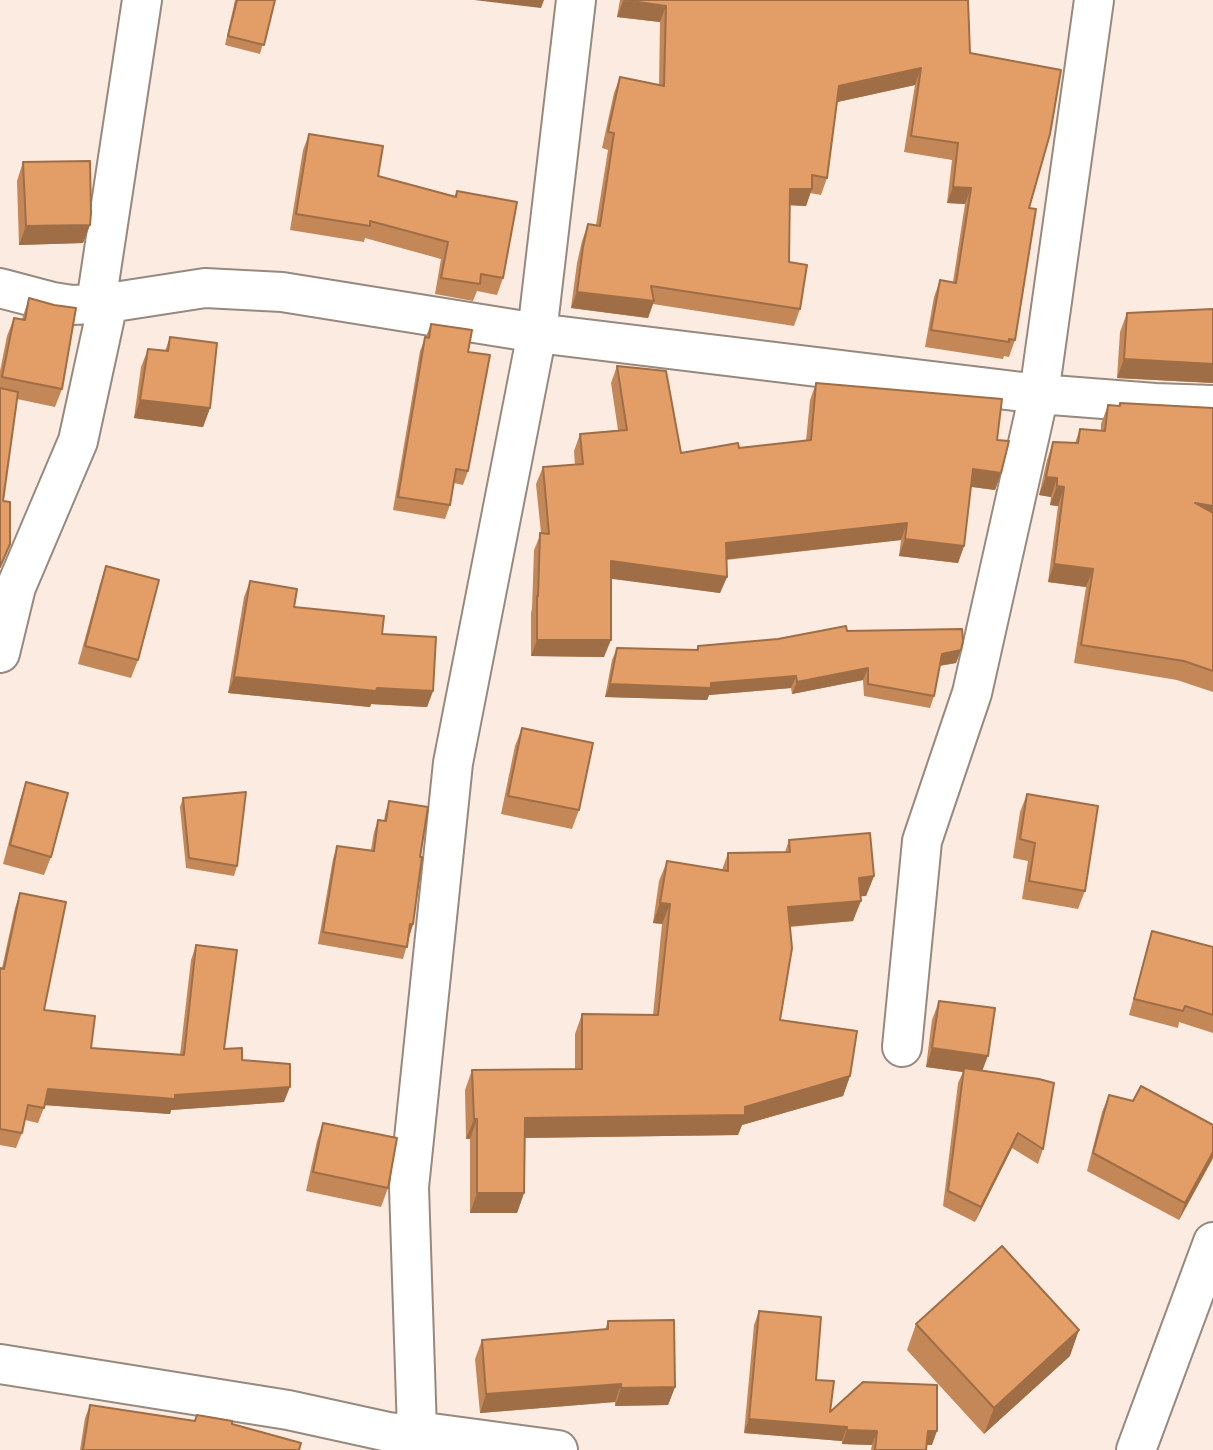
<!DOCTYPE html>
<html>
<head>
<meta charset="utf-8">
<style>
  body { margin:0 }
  canvas { display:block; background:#fbebe0 }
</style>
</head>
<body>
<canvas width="1213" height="1450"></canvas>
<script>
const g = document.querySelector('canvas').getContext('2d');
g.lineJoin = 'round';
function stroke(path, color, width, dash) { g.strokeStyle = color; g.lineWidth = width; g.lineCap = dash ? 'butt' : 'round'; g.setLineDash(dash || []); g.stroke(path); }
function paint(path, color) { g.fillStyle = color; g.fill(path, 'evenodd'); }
const minor = new Path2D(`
  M0,288L53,302L72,305L108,303L205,288L282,292L537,333L1039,394L1155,403L1213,405
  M96,303L142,0
  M0,653L16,587L78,441L108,303
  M902,1047L922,841L972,693L1039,394L1094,0
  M0,1364L288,1410L393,1433L417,1431L558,1450
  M417,1431L409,1187L453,763L537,333L576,0
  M1136,1450L1213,1242`);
const wall = new Path2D(`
  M235,0H275L260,54L225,45Z
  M620,0H968L970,53L1029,208L1015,340L1009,357L1004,356L1003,359L925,347L934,297L940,280L953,282L965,204L947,203L952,160L904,152L915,85L837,102L827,178L821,195L810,193L806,206L790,205L789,262L800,309L794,326L653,304L648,318L571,308L577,263L582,241L588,224L596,225L608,150L602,148L614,93L620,77L659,85L660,22L617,17Z
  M309,134L378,176L455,196L457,191L503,278L497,295L477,291L473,301L435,294L441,259L365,238L364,242L290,230L303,150Z
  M23,162L90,225L83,243L19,245L17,181Z
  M29,298L62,389L55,407L17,399L3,501L0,569V371L7,336L14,318L22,319Z
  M1213,309V383L1117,378L1120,332L1127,313Z
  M431,324L468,352V471L463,485L454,483L450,505L445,519L393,510L420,351Z
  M170,337L210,408L203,427L134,418L141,367L148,349L165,351Z
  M617,366L681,453L806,441L810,400L816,383L997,440L1001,473L995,490L971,487L964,546L958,563L899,556L901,540L726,560L727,577L720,593L611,578L604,657L531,656V613L532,609L534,550L541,533L536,484L543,467L575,465L574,451L580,434L618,430L611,383Z
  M1120,403L1213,408V692L1177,680L1074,663L1086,587L1048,582L1058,506L1050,505L1051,497L1039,495L1047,460L1053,442L1075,443L1080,429L1101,431V424L1108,405L1119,406Z
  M106,566L138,660L131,678L78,664L100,584Z
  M250,581L294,607L382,634L433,691L427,707L371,704L370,707L228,693L244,597Z
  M847,631L961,650L956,663L940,666L934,696L930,708L864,696L863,680L792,694L791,688L709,695L707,700L605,697L612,660L617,648L696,650L698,646L778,639Z
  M522,728L579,810L572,829L501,814L515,746Z
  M26,782L51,857L44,875L3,864L20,800Z
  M1027,794L1085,891L1078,909L1022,899L1028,861L1013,858L1020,812Z
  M183,798L237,866L234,876L186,868L180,807Z
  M389,801L420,857L413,924L403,959L318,944L333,859L337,846L371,850L374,832L378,820L384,821L385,814Z
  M789,840L874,876L866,896H860L853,921L790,927L780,1020L850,1076L843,1096L742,1125L738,1135L525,1138L524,1193L517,1213H470V1139H466L465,1090L472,1070L575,1069V1034L582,1014L653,1015L662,924L653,923L659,881L667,861L722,870L728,853L785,852Z
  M20,893L44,1010L91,1048L180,1055L191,960L196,945L224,1049L242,1060L284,1102L171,1110L170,1114L45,1105L38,1123L25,1120L22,1133L16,1148L0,1145V968H2L15,908Z
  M1152,931L1213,947V1033L1179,1022L1178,1028L1129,1015L1147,948Z
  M939,1001L982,1071L1043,1149L1038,1164L1012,1148L975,1222L943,1206L958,1083L963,1072L926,1067L932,1020Z
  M1109,1095L1213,1158L1179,1220L1087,1171L1102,1112Z
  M323,1123L388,1188L381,1207L306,1191L317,1141Z
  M759,1311L816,1380L830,1412L932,1445H927L926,1450H871L872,1445L842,1444V1441L744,1433L754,1325Z
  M608,1321L675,1387L668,1405L615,1406V1402L480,1413L475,1359L482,1340L605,1330Z
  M916,1324L1070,1356L984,1434L907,1350Z
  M90,1405L195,1421L232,1424L299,1450H80L85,1418Z`);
const shadedWall = new Path2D(`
  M474,0H544L541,8Z
  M623,1L666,6L660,22L617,17Z
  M921,68L915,85L833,103L839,86Z
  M953,187L971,188L965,204L947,203Z
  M790,189H812L806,206L784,205Z
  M90,225L83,243L19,245L26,226Z
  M577,292L654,301L648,318L571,308Z
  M1124,359L1213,364V383L1117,378Z
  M140,400L210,408L203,427L134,418Z
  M973,469L1001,473L995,490L967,486Z
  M1046,477L1057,478L1051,497L1039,495Z
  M1057,486L1064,487L1058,506L1050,505Z
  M1195,503L1213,506V525Z
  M907,523L901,540L720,560L726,543Z
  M905,539L964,546L958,563L899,556Z
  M611,561L727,577L720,593L605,578Z
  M1054,564L1093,569L1086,587L1048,582Z
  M537,640H611L604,657L531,656Z
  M961,650L956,663L937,666L942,654Z
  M868,668L863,680L792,694L797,682Z
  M796,676L791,688L709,695L707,700L605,697L610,684L711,683Z
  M234,677L377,688L433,691L427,707L371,704L370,707L228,693Z
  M874,876L866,896L851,897L859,878Z
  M861,901L853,921L781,927L788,907Z
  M660,903L670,904L662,924L653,923Z
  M410,924H413L409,937Z
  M932,1048L988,1056L981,1074L964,1068L963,1072L926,1067Z
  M850,1076L843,1096L742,1125L738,1135L518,1138L525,1118L745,1107Z
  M290,1087L284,1102L171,1110L170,1114L43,1105L48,1089L175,1095Z
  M474,1119H477L470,1139H466Z
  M1018,1133L1012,1148L975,1222L981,1207Z
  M1213,1152V1158L1179,1220L1185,1203Z
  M477,1193H524L517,1213H470Z
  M1079,1330L1070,1356L984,1434L994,1408Z
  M621,1384L615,1402L480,1413L486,1394Z
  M675,1387L668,1405L615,1406L621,1388Z
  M749,1419L847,1427L842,1441L744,1433Z
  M847,1430L877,1431L872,1445L842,1444Z
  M928,1431H937L932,1445H923Z`);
const building = new Path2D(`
  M237,0H275L264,45L228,36Z
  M624,0H968L970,53L1061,70L1050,134L1029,208L1036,209L1015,340L1009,339V342L931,330L940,280L956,283L971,188L953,187L958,143L911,136L921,68L839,86L827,178L812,175V189H790L789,262L807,265L800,309L651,286L654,301L577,292L583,247L588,224L600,226L614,133L608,132L620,77L664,86L666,6Z
  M309,134L383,146L378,176L456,197L457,191L517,202L503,278L481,274L480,284L441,278L448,242L370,221V226L296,214Z
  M90,161L91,213L90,225L26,226L23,162Z
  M29,298L54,305L76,308L62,389L2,377L14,318L25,320Z
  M1213,309V364L1124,359L1127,313Z
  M431,324L472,330L468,352L490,355L468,471L456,469L450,505L398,497L425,337L429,338Z
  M170,337L217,343L210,408L140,400L148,349L168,351Z
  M617,366L666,371L681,453L738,443L739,448L811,440L816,383L1002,399L997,440L1009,441L1001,473L973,469L964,546L905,539L907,523L726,543L727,577L611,561V640H537V596H538L540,533L549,534L543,467L583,464L580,434L627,430Z
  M0,388L18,392L3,501L10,502V544L0,567Z
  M1120,403L1213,408V506L1195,503L1213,513V671L1184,661L1081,645L1093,569L1054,564L1064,487L1057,486V478L1046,477L1053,442L1078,443L1080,429L1105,431L1108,405L1120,406Z
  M106,566L159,580L138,660L85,646Z
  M250,581L297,589L294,607L384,616L382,634L436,637L433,691L377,688L376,691L234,677Z
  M846,626L847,631L962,629L963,641L961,650L942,654L934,696L868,684V668L797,682L796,676L711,683V688L610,684L617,648L698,650V646L778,639Z
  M522,728L593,743L579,810L508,796Z
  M26,782L68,793L51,857L10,845Z
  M246,792L237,866L189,858L183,798Z
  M1027,794L1098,806L1085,891L1029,881L1035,843L1020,839Z
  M389,801L428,807L420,857H422L413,924H410L407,947L323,932L337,846L374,851L378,820L386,821Z
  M870,833L874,876L859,878L861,901L788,907L792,948L780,1020L857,1031L850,1076L745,1107V1115L525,1118L524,1193H477V1119H474L472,1070L582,1069V1014L658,1015L670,904L660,903L667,861L728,871V853L790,852L789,840Z
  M20,893L66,902L44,1010L95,1016L91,1048L184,1055L196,945L237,950L224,1049L242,1048V1060L290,1064V1087L175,1095V1099L48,1089L44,1108L28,1105L22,1133L0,1129V968L4,969Z
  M1152,931L1213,947V1015L1185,1006L1183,1011L1134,999Z
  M939,1001L995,1008L988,1056L932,1048Z
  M964,1068L1039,1079L1054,1083L1043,1149L1018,1133L981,1207L948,1191Z
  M1141,1086L1213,1125V1152L1185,1203L1093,1153L1109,1095L1133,1101Z
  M323,1123L397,1138L388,1188L313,1172Z
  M1002,1246L1079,1330L994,1408L916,1324Z
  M759,1311L821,1317L816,1380L834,1381L830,1412L863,1382L937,1385V1431H928L926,1450H875L877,1431L847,1430V1427L749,1419Z
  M674,1320L675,1387L621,1388V1384L486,1394L482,1340L608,1329V1321Z
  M90,1405L195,1421L197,1415L232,1421V1424L301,1443L299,1450H83Z`);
stroke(minor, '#97897e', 42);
stroke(minor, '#fff', 38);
paint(wall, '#c38758');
paint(shadedWall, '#9f6e47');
paint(building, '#e39d66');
stroke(building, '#9f6e47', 2);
</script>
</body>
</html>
